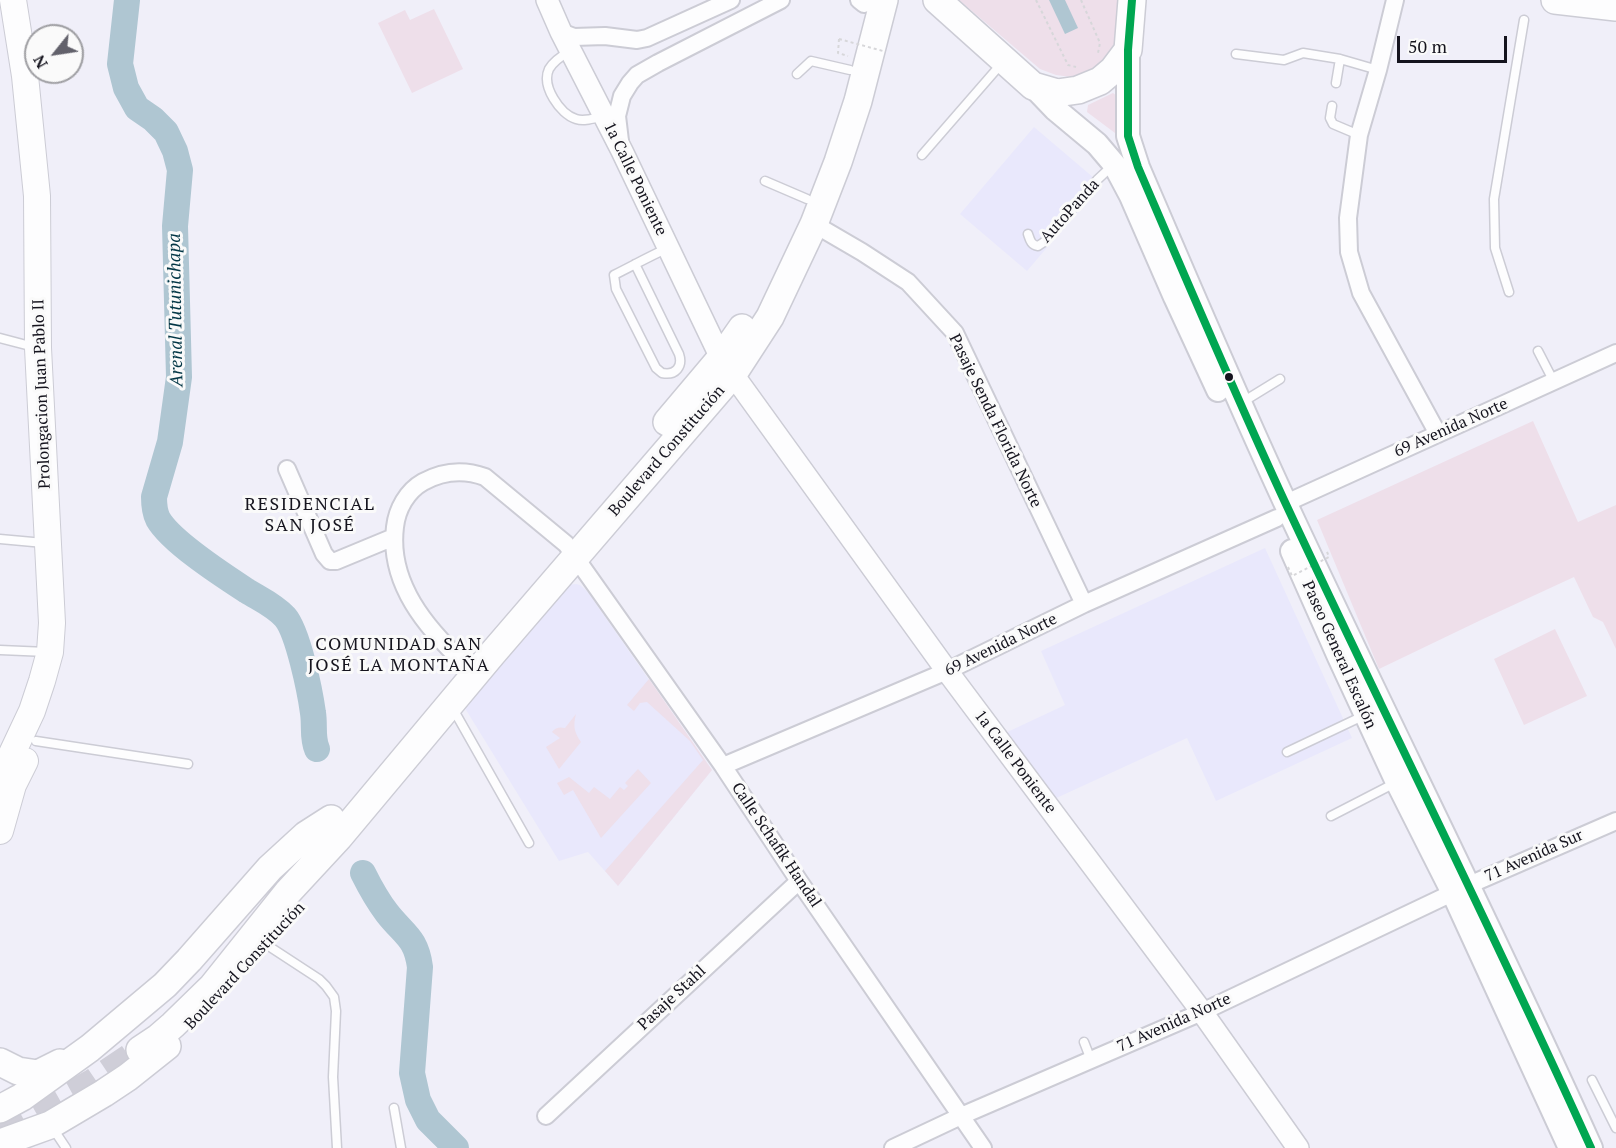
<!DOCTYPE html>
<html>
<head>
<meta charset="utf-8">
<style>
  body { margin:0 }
  #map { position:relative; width:1616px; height:1148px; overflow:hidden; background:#f0eff9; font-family:"PT Serif",serif }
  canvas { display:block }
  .north { position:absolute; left:24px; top:24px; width:60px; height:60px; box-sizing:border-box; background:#fafafa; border:2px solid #9e9ea2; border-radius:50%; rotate:240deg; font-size:16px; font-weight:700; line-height:24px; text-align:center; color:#15141e }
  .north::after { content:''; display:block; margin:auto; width:21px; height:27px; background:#62616b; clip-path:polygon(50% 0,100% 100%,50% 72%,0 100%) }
  .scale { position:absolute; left:1397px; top:36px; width:110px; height:27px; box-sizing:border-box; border:3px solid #15141e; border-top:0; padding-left:8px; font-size:18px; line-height:21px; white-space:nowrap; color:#15141e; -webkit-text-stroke:4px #fafafa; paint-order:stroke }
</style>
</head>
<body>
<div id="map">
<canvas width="1616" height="1148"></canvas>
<div class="north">N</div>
<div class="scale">50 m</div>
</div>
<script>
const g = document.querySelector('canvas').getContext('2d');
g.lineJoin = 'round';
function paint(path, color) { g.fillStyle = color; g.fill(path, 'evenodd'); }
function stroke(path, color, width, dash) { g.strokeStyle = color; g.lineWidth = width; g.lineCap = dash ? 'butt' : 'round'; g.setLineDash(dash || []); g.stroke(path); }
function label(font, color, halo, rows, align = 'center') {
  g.font = font + ' "PT Serif",serif'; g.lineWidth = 6; g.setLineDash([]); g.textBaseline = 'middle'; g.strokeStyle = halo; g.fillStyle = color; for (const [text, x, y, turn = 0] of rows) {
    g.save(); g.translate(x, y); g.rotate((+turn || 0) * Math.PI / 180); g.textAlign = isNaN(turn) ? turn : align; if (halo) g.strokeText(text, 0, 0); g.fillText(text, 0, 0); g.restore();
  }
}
const built = new Path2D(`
  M1034,127L1101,184L1027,271L960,214Z
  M1265,548L1352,738L1216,801L1187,738L1052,800L1001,735L1065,705L1041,651Z
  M576,584L580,585L587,591L712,770L618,886L588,852L559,861L463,705L567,585Z`);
const green = new Path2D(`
  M959,0H1124L1123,22L1113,57L1082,77H1071L1056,75L1040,69Z
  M434,9L463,69L412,93L378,23L405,10L410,20Z
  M1113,93L1117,96V131L1115,133L1087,112L1088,105Z
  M1533,421L1578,522L1616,505V649L1603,622L1593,617L1574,577L1481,620L1379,669L1317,520Z
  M1555,629L1587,696L1524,725L1494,659Z
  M649,679L712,770L618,886L605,871L703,760L690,741L647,702L640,703L634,711L627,705Z
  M576,714C573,726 574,732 581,742L559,769L546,747L560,738L552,732C556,727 560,727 565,728Z
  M638,769L651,783L601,838L573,790L564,795L557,783L569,777L589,793L594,787L610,799L620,787L624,790L628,786L625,783Z`);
const water = new Path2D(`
  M1049,0H1065L1078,28L1065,34Z`);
const river = new Path2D(`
  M127,0L120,64L126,88L137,108L153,119L166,132L175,151L180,170L175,226L179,377L170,442L154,497C154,505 155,513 158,519C171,542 224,576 247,591C260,599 274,605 285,617C298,632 310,691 313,713C315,725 312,738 317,749
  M363,873C370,887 377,900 387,913C404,935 416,937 420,967L412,1073L418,1100L428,1120L456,1148`);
const trunkTunnel = new Path2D(`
  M0,1132L11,1128L93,1082L140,1050`);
const path = new Path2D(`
  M1036,0L1068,65L1076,67
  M1081,0L1100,43L1098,53
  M839,39L838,53L848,56`);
const service = new Path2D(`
  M570,51C563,55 553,62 549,69C541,86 560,114 576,119C585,122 594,118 603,116
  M1236,54L1284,60L1303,53L1340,59L1378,70
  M797,74L811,61L850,70
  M1336,83L1340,59
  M1332,106L1330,118L1333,124L1359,135
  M922,155L1002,63
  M765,181L807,199
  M1028,234C1030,240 1031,245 1038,246L1044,242L1097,180L1113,165
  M635,264L679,354C683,366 676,376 662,373L656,368L616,289L614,275C632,266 650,256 668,248
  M1509,292L1495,248L1494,199L1524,20
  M0,338L34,347
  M1538,351L1554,382
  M1241,403L1280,379
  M0,539L44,543
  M0,650L47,652
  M452,707L529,843
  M36,741L188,764
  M1287,752L1365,715
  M1331,816L1397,782
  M267,945L319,979L326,986L334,997L336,1011L333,1077L337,1148
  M1084,1042L1091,1060
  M1592,1080L1616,1128
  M394,1108L401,1148
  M52,1127L66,1148`);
const minor = new Path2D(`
  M859,0L864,4
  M1395,0L1378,70L1359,135L1348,218L1349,252L1361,293L1438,434
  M561,32L574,37L605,36L637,40L647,38L731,0
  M620,141L617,116L622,96L630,83L637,75L658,63L781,0
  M814,224L862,252L908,282L955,333L1084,604
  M287,469L324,554L330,561H336L394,537
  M1286,503L1616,353
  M465,664C426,628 388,583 395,527C397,509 407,491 423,482C443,471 463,469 485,477L566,544L723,766L799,881L983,1148
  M723,766L947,671L1084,604L1277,518
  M546,1116L799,881
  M893,1148L961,1116L1202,1012L1469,885L1616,821`);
const tertiary = new Path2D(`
  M547,0L561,32L622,151L721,358L947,671L1202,1012L1298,1148`);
const secondary = new Path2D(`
  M1128,50V136L1138,167C1186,279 1233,390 1284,500C1385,717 1493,930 1591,1148
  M1033,86L1055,109L1097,144L1114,164L1131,196L1175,297L1218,390
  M1292,551L1339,657L1397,782L1453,893L1570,1148`);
const primary = new Path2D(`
  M0,779L32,711L42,681L50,652L52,623L38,348L37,196L25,76L13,0
  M0,831L13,785L25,761`);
const trunk = new Path2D(`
  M937,0L1033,86L1057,93L1078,90L1100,81L1113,70L1128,50L1132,0
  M1555,0L1616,7
  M667,422L721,358L742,328
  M140,1050L158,1038L173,1025L212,987L288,892L339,837L492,654L733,374L770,317L814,224L838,162L858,101L884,0
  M0,1062L18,1071L38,1074L60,1063
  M0,1109L22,1097L90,1048L165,985L189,960L270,868L306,835L331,819
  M0,1143L50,1125L104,1093L128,1077L167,1046`);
const pathBridge = new Path2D(`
  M839,39L883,51
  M1288,567L1292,576L1329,557L1326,549`);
const bus1 = new Path2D(`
  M1132,0L1128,50V136L1138,167C1186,279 1233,390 1284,500C1385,717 1493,930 1591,1148`);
const markers = [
  [1229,377,5,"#15141e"]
];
const streetNames = [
  ["1a Calle Poniente",635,179,64],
  ["AutoPanda",1070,211,-48],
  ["Prolongacion Juan Pablo II",42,394,-92],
  ["Pasaje Senda Florida Norte",995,421,64],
  ["69 Avenida Norte",1451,428,-24],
  ["Boulevard Constitución",667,451,-49],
  ["69 Avenida Norte",1001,645,-26],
  ["Paseo General Escalón",1339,655,66],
  ["1a Calle Poniente",1015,762,53],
  ["Calle Schafik Handal",776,845,56],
  ["71 Avenida Sur",1534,856,-24],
  ["Boulevard Constitución",245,966,-47],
  ["Pasaje Stahl",672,998,-43],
  ["71 Avenida Norte",1174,1023,-24]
];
const waterNames = [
  ["Arenal Tutunichapa",176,310,-91]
];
const neighbourhoodNames = [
  ["RESIDENCIAL",310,505],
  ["SAN JOSÉ",310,526],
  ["COMUNIDAD SAN",399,645],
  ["JOSÉ LA MONTAÑA",399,666]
];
paint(built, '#e9e8fc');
paint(green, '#eedfea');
paint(water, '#afc6d2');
stroke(river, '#afc6d2', 26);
stroke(trunkTunnel, '#cfced8', 27, [27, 14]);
stroke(service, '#ccccd5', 11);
stroke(minor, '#ccccd5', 20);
stroke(tertiary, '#ccccd5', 24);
stroke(secondary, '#ccccd5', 26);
stroke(primary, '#ccccd5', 28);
stroke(trunk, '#ccccd5', 30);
stroke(path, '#d7d7da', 2, [3, 3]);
stroke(service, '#fdfdfe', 8);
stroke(minor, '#fdfdfe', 16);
stroke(tertiary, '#fdfdfe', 21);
stroke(secondary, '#fdfdfe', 22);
stroke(primary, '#fdfdfe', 26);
stroke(trunk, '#fdfdfe', 27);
stroke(pathBridge, '#d7d7da', 2, [3, 3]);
stroke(bus1, '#00a651', 8);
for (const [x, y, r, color] of markers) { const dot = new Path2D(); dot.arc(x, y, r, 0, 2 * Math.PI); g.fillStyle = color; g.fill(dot); stroke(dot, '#fafafa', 2); }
label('16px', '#15141e', '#fafafa', streetNames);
label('italic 18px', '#033746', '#fafafa', waterNames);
g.letterSpacing = '1.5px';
label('18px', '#15141e', '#fafafa', neighbourhoodNames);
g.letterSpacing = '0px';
</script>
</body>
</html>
